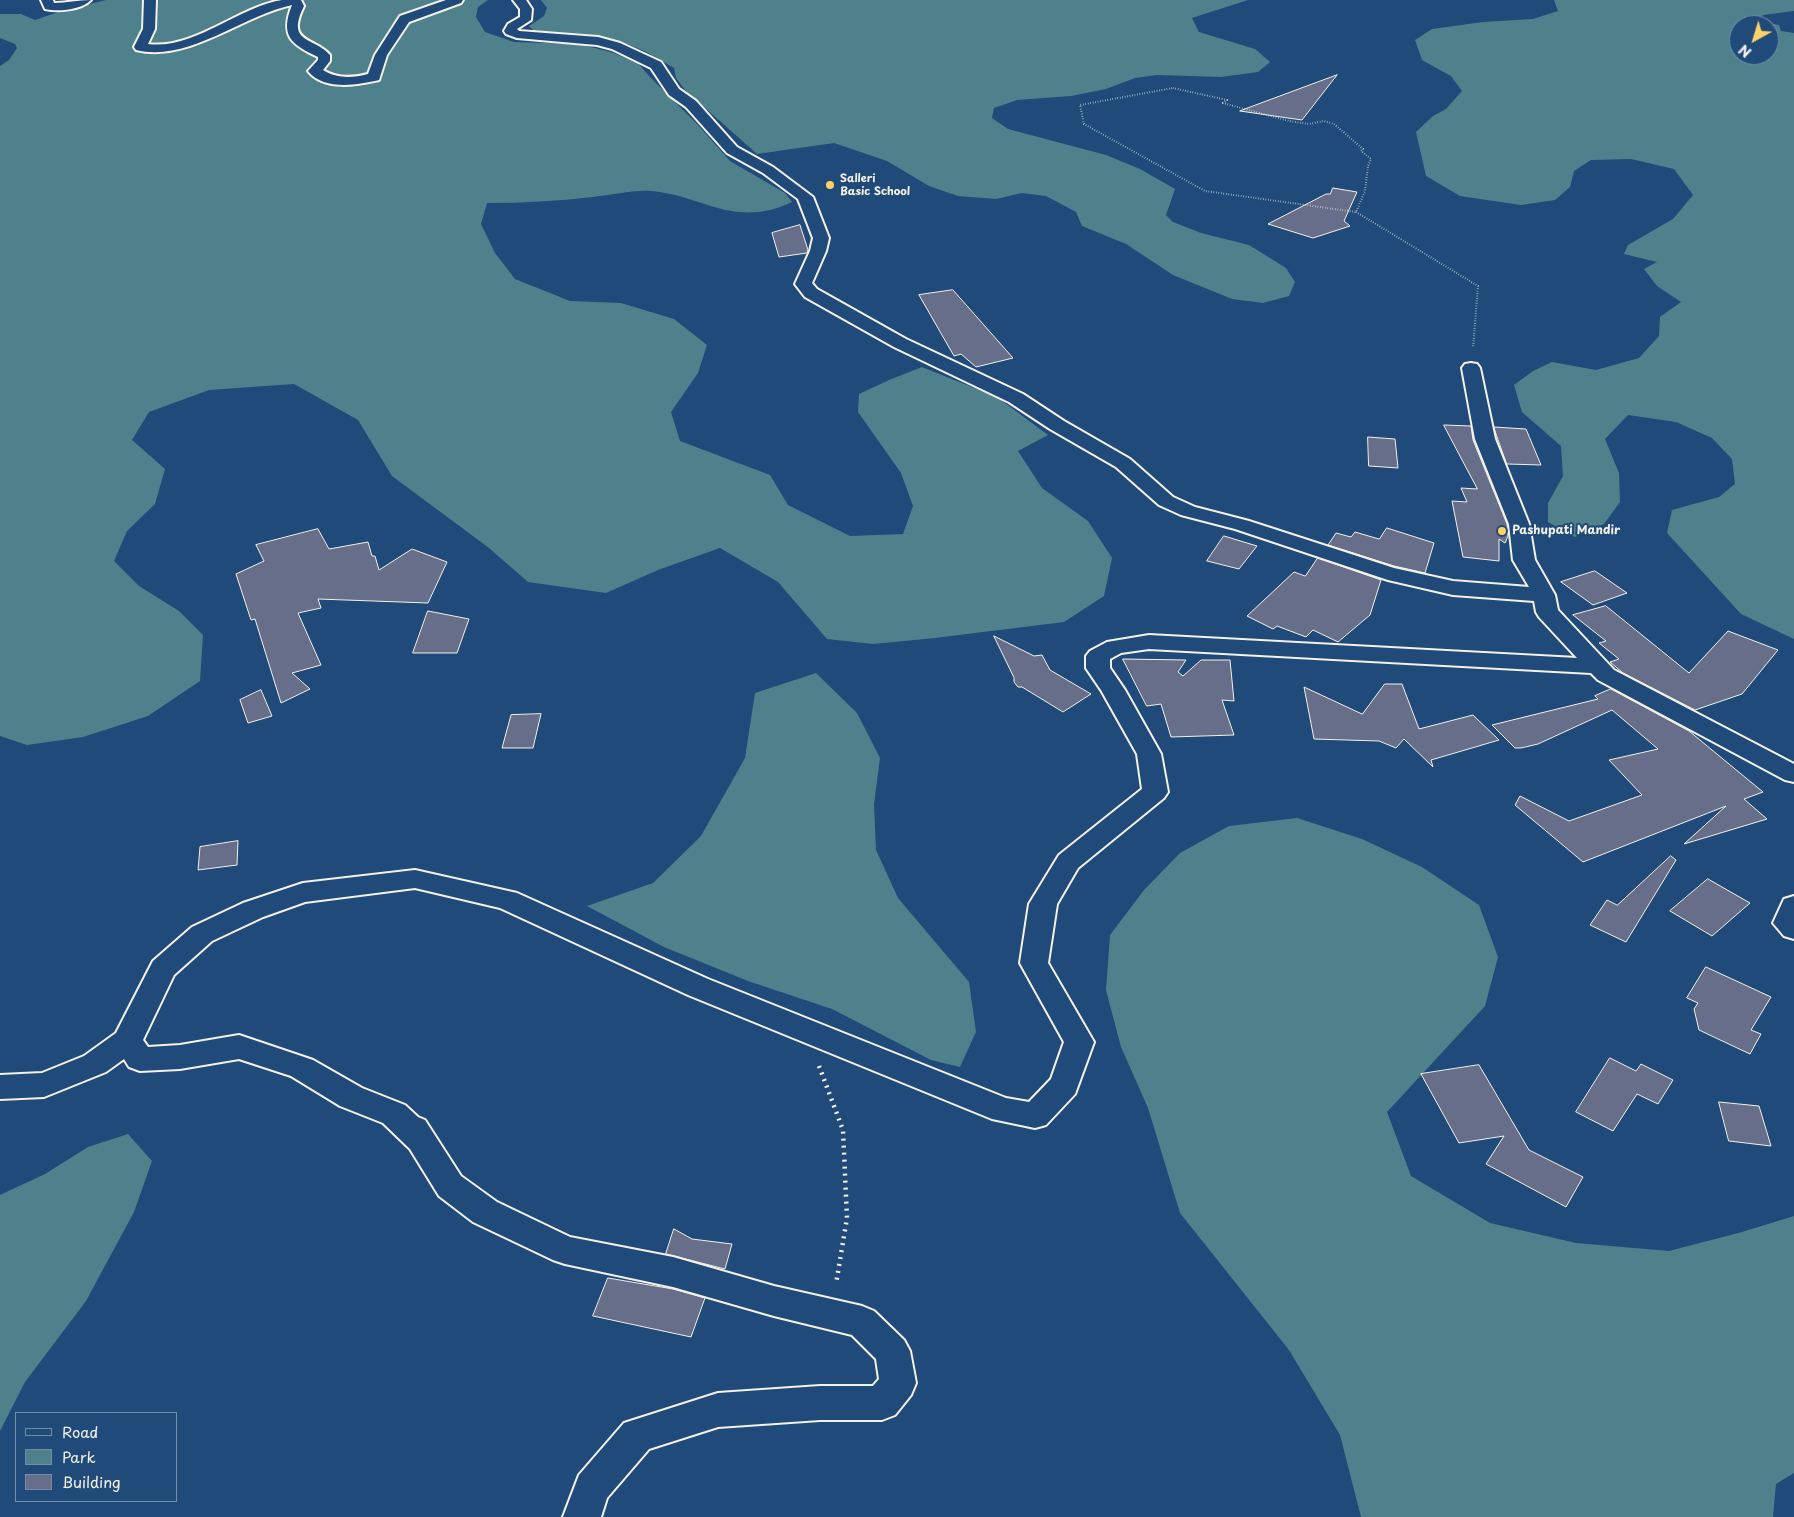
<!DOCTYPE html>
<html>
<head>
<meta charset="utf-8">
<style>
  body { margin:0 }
  #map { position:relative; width:1794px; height:1517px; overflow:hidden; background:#1f4a7a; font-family:"Playpen Sans",sans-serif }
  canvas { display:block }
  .legend { position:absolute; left:15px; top:1412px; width:162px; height:90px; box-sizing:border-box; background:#1f4a7a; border:1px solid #748da6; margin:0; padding:6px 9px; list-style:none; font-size:15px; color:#f4f1e8 }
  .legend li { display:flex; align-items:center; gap:10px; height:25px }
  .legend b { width:25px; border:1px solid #748da6 }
  .north { position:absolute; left:1729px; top:15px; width:50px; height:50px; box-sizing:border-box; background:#1f4a7a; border:1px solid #748da6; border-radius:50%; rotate:219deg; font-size:14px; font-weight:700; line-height:20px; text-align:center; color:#f4f1e8 }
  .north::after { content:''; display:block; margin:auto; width:18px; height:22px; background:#ffd166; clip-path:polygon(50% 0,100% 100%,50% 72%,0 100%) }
</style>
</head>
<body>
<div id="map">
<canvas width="1794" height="1517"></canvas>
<ul class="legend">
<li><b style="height:6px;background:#1f4a7a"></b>Road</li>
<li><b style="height:14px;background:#4f818d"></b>Park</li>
<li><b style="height:14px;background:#676e8a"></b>Building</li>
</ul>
<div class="north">N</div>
</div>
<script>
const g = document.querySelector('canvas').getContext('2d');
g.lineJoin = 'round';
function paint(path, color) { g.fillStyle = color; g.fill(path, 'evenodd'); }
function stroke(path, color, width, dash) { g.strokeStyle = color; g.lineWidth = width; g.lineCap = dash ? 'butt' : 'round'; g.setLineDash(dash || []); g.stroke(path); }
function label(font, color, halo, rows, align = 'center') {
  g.font = font + ' "Playpen Sans",sans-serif'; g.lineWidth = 4; g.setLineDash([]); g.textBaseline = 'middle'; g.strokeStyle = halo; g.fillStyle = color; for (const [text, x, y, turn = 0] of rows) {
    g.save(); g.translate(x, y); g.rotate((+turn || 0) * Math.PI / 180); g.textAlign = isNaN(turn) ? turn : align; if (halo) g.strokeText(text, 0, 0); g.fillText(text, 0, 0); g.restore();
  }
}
const green = new Path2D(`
  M106,0H488L478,7L476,17L485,32L514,42L578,44L611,52L638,63L650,77L698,125L730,161L785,193L792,202C734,229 705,196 651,191C633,190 612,195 593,197C557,201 523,203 487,203L481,224L495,253L515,279L570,301L621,303L674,319L707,345L698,373L671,412L680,441L770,475L788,505L850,536L903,534L913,506L901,473L858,412L859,394L889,380L922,367L997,397L1048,435L1018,451L1042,488L1088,521L1112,558L1104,596L1064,622L935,638L873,644L827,639L778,582L720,548L658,570L606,593L528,582L489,548L392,476L358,420L294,384L209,390L149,412L132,440L165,469L155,504L127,531L114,561L139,586L179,611L203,635L200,681L148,716L83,737L27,745L0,736V66L9,60L17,48L15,44L0,38V14H21L35,20L61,11Z
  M541,0H1248L1192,18L1199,32L1255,49L1270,62L1258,72L1221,77L1157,75L1135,78L1106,89L1071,96L1017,100L994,108L992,118L1008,129L1106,155L1140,169L1175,189L1166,215L1173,222L1201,233L1249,245L1286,268L1295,282L1289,296L1263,303L1232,299L1173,275L1126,244L1082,226L1076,212L1046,196L1022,193L996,199L958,196L929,186L887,161L834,143L757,154L685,90L676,78L674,68C662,61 650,53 637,48C605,34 569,34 534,31L529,26L544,16L547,8Z
  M1554,0H1794V11L1763,15L1759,19L1764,22L1779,25L1781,31L1794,33V639L1741,614L1667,533L1672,510L1719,497L1735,484L1732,459L1712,438L1676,422L1628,415L1605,439L1619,473L1620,502L1604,524L1575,537L1548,522V503L1563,476L1561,446L1522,412L1514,385L1533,371L1552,362L1596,370L1639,358L1659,336L1660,317L1681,302L1657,286L1644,269L1657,262L1624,254L1628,245L1673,219L1693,195L1674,169L1631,159L1591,160L1574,171L1570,187L1555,200L1521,205L1460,196L1426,176L1416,132L1433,116L1446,109L1462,91L1451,76L1422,60L1415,40L1432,29L1483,22L1533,19L1558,11ZM1739,25H1769V55H1739Z
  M816,673L857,713L880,758L874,804L876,850L898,898L969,982L976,1032L960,1067L931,1060L832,1009L748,981L664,947L587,906L653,883L701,836L745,758L755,693Z
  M1297,818L1362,839L1422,867L1479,905L1498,957L1485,1006L1387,1112L1411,1176L1490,1223L1576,1243L1669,1251L1742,1232L1794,1216V1473L1776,1484L1773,1517H1361L1340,1435L1289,1350L1180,1213L1148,1108L1121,1047L1106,990L1110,935L1144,890L1180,853L1229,826Z
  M128,1134L152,1161L134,1212L86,1301L25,1382L0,1431V1195L45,1174L88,1147Z`);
const building = new Path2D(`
  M1337,75L1302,120L1240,111Z
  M1333,188L1357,192L1344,221L1350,226L1313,238L1268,224L1326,194H1330Z
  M800,225L808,250L807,253L779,257L772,233Z
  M953,290L1013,358L976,367L961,354L954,356L919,295Z
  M1444,425L1471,426L1473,440L1507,524L1508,536L1505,543L1499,539V561L1463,557L1452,501L1467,502L1461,488L1477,489Z
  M1494,427L1526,429L1541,465L1507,464Z
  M1368,437L1395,439L1398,468L1369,466Z
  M1387,528L1434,543L1425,573L1394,566L1328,545L1336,533L1351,537L1355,532L1379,539Z
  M318,529L329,549L368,542L372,556H375L379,570L412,549L447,562L428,603L318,599L321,608L298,613L321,665L292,673L310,689L281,703L255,619L251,620L236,574L264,561L256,545Z
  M1224,536L1257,546L1239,569L1207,561Z
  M1318,558L1381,580L1370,615L1338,642L1313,630L1306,637L1277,626L1273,629L1247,616L1294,572L1305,576Z
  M1595,571L1627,593L1593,605L1561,582Z
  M1606,606L1689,673L1728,631L1778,650L1742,694L1695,710L1623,673L1610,662L1619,659L1599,643L1606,641L1573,615Z
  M428,611L469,619L457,653H413Z
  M994,636L1034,656L1042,655L1050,670L1091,694L1063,712L1022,687H1018L1014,682V678Z
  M1123,659L1186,660L1178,672L1183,676L1201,660H1230L1234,701L1222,700L1234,735L1171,737L1161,704L1147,706Z
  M1385,684H1402L1419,729L1473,715L1499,740L1431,760L1433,767L1404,739L1396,748L1379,741L1314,739L1304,687L1362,714Z
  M1611,689L1689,731L1763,792L1744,799L1767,819L1684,844L1726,806L1583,862L1515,805L1520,796L1569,821L1642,795L1609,760L1658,749L1612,710L1538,744L1521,748H1515L1492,725L1598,699L1595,696Z
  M261,690L272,716L248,723L240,700Z
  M541,714L533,748H502L511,715Z
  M238,841L237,865L198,870L200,847Z
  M1671,856L1676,860L1626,942L1590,925L1607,900L1617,905Z
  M1708,879L1750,903L1712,936L1670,911Z
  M1706,967L1771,997L1751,1030L1761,1034L1750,1054L1699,1030L1694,1009L1698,1003L1687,998Z
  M1610,1058L1636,1071L1641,1064L1673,1080L1658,1104L1637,1094L1613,1131L1576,1112Z
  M1479,1065L1529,1150L1583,1177L1566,1207L1486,1164L1504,1136L1459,1143L1421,1074Z
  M1719,1102L1759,1106L1771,1146L1729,1141Z
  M674,1229L692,1239L732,1244L725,1269L666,1254Z
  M608,1278L673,1289L705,1298L691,1337L593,1316Z`);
const pathFar1 = new Path2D(`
  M1173,88L1227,100L1223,103L1289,121L1309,124L1324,121L1334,124L1363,149L1361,151L1371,159L1368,166L1365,191L1356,212L1205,191L1084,124L1080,105Z
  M1356,212L1478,286L1473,348`);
const path = new Path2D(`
  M819,1066L843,1130L847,1218L836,1284`);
const street = new Path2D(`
  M41,0H53L54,3C66,3 78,0 91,0C81,10 58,12 45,9Z
  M144,0H156L155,29L148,44C194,50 238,7 282,0C288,0 295,0 301,0L304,6C285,44 315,37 330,55V61L323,70C337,79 353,78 368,74L375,55L400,16L446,0H463L461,3L409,22L387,55L379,80C357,85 324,91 308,71L318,60V57C290,44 280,35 292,5C241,16 188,63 136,50L134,47L143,29Z
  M513,0H526L532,9L531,20L517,29L519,31L598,37L620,43L661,62L679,89L696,101L737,147L773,167L813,197L829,238L826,251L812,283L817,289L906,339L1023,394L1064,421L1130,459L1173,497L1195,507L1249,521L1394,568L1453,581L1529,587L1513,560L1509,524L1475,439L1462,368L1465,364L1471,363L1477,364L1480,368L1495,439L1529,524L1535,560L1555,595L1558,610L1614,670L1794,764V782L1785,780L1598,680L1591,673L1149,649L1121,653L1110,659V668L1125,690L1161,754L1168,792L1164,798L1078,868L1057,904L1048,963L1094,1042L1075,1094L1046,1125L1035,1128L992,1119L688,995L500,908L415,888L305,902L263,917L212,941L174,975L143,1040L148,1047L180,1045L239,1035L313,1060L362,1088L405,1105L418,1117L425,1120L461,1176L497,1202L570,1237L673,1257L774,1286L862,1306L874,1311L904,1340L910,1351L916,1383L911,1395L895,1415L882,1420H820L718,1427L649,1449L607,1498L601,1517H563L579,1475L624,1423L718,1393L820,1386H873L879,1379L876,1359L852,1335L774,1316L673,1287L565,1264L553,1260L473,1222L439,1196L410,1149L383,1123L340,1106L291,1076L239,1059L180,1069L140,1071L129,1067L124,1059L106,1072L44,1097L0,1099V1075L42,1073L84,1056L116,1033L153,961L192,927L243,903L303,883L415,870L517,893L708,979L1006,1098L1029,1102L1051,1079L1064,1042L1020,963L1029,904L1059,855L1142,789L1137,754L1101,690L1086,668V656L1090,651L1107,642L1149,635L1577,658L1539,617L1536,612L1534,601L1453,595L1388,580L1235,529L1181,515L1159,505L1116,467L1050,429L1009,402L894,347L805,297L795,284L810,251L813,238L798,199L763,173L727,153L686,107L669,95L651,68L612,49L597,45L517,38L506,34L504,31L508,24L520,17V9Z
  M1794,896V939L1784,936L1773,923L1784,899Z`);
const markers = [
  [830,185,5,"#ffd166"],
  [1502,531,5,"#ffd166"]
];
const farPoinames = [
  ["Salleri",840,179],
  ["Basic School",840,192]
];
const poiNames = [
  ["Pashupati Mandir",1512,531]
];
paint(green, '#4f818d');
paint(building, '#676e8a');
stroke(building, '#f4f1e8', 1);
stroke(street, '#f4f1e8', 4);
stroke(pathFar1, '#f4f1e8', 2, [0.5, 2]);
stroke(path, '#f4f1e8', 4.5, [2, 5]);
paint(street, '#1f4a7a');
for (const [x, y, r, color] of markers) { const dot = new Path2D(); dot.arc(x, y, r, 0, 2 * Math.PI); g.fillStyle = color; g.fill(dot); stroke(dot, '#1f4a7a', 2); }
label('bold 11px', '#f4f1e8', '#1f4a7a', farPoinames, 'left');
label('bold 12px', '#f4f1e8', '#1f4a7a', poiNames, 'left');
</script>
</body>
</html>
